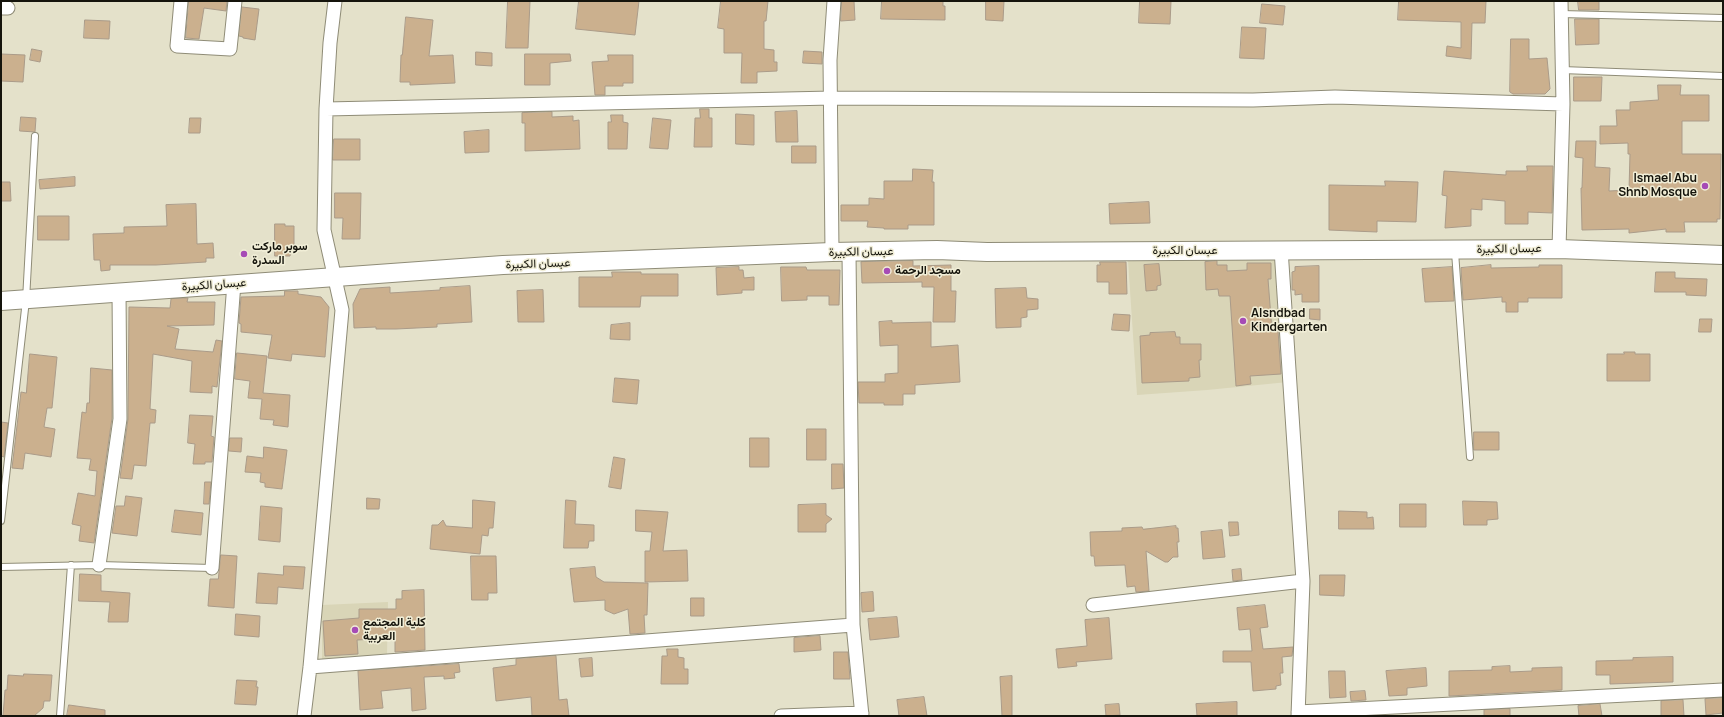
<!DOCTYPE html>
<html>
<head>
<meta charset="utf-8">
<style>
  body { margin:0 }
  #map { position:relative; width:1724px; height:717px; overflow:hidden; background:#e4e1ca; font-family:Manrope,sans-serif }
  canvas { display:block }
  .frame { position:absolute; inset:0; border:2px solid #15140c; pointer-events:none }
</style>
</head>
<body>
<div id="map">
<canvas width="1724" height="717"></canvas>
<div class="frame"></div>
</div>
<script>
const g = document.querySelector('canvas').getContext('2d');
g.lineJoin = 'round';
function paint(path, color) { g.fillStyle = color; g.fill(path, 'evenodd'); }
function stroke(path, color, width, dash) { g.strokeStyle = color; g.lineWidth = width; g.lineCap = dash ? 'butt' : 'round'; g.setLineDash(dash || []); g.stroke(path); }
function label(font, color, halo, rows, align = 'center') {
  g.font = font + ' Manrope,Vazirmatn,sans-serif'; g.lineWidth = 3; g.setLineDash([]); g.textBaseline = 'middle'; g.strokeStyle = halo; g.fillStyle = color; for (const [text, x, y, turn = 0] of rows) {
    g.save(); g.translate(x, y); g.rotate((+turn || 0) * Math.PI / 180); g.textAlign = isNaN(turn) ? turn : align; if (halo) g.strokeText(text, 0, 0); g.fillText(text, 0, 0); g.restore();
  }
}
const built = new Path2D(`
  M1277,255L1288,382L1207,390L1137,395L1128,260H1199Z
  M388,602L387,655L322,659V605Z`);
const building = new Path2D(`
  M189,1H227L226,11L204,8L199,39L186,38Z
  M508,1H530L528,48H506Z
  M579,1H639L635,35L576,29Z
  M721,1H768L766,21H764V49L774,50V62H777V71L757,72V83H741L742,53H724V29L718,28Z
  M842,1H854L855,20L841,21Z
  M882,1H943V6H945V20L881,19Z
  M986,1H1004L1003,21L986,20Z
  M1140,1H1171L1170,24L1139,23Z
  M1399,1H1486L1485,23H1472L1471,59L1446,56L1447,46L1461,48V22L1398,20Z
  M1578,1H1599V10H1579Z
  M1262,4L1285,6L1283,25L1260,23Z
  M242,7L259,9L255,40L243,38V37L239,36Z
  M406,17L433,20L429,56L453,55L455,83L410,85V82H400L401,55H402Z
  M1575,19H1599V44L1576,45Z
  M85,20L110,21L109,39L84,38Z
  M1242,27L1266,28L1264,59L1240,58Z
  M1511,39H1529V59L1547,58L1550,89L1545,94H1513L1510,92Z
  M32,49L42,51L40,62L30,60Z
  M804,51L822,52V64L803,63Z
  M476,52L492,53V66L476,65Z
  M1,54L25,55L23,82L1,81Z
  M525,54H570L571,61L550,63V85H525Z
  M608,55H633V83H623V86H605V95H595L592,62L608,61Z
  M1574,77H1602L1601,101H1574Z
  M1658,85H1681L1680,95H1709V121H1682V154H1721L1720,219H1717V222H1684L1685,232H1666V229L1629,233V229L1582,230L1581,188H1582L1583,158L1575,157L1576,141H1596L1595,167L1610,168L1609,191L1629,190L1630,154H1628V143L1600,144V126H1617L1616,110H1630V102L1658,100Z
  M700,109H709V118H712V147H694L695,118H700Z
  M797,111L798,142H776L775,112Z
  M552,112V117L573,116V121L579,120L580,149L525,151V123H522V113Z
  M736,114L754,115V145L736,144Z
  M611,115H623V122L628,123L627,149H608V122H611Z
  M21,117L36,118L35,132L20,131Z
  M190,118H201L200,133H189Z
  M653,118L671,120L668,149L650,148Z
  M489,130V152L465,153L464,132Z
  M334,139H360V160H333Z
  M792,146H816V163H792Z
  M1527,166H1553L1552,213L1528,212V224H1505V201L1482,199V210L1471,209V226L1445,228L1447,196L1442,195L1444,171L1506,175V171H1527Z
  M913,169L933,170L932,182H934V225H908V229H884V228L867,227L868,221H841V205H869V198L884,199V181H912Z
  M75,177V186L40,189L39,180Z
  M1385,181L1418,182L1416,222L1377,221V232L1329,230V185L1385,186Z
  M1,182H10L11,201H1Z
  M335,193H361L360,239H342L343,218H335Z
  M1149,202L1150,223L1110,224L1109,204Z
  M196,204L197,244L213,243L214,258H206V262L156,265H110V270L101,271L100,260H94L93,234L124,233V227L167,226L166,205Z
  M38,216H69V240H38Z
  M275,224H285V226H294V249H291L290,256H275Z
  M913,261V266L951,265V291H956L955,322H933L934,287H922V282L862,283L861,262Z
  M1217,261V265H1227V271L1247,270V263H1271V279H1268L1272,331L1278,330L1281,374L1250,376L1251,384L1236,386L1230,296H1219L1218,289L1206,290L1205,262Z
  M1100,262H1126L1127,294H1109V282H1097V265H1100Z
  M1159,264L1161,285L1157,286V290L1146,291L1144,265Z
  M1491,265V268L1539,267V265H1562V298H1528V302H1518V312H1506V302H1502V297L1463,300L1461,268Z
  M1319,266V302H1302V294L1295,295V290H1292V272L1295,271V267Z
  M739,267V270H743L744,278L754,277V290H742V293L717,295L716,268Z
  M781,267H806L807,270H840L839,305H829V296H807V300L782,301Z
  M1452,267L1454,301L1425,302L1422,269Z
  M612,272H641V274H678V296H641L640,307H579V277H612Z
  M1656,272H1675V278L1707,279L1706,296L1686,295V292H1655Z
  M470,286L472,322L437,324V327L396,329H376V327L354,328L353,304L360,289L390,287V293L440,290V288Z
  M1026,288L1027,298L1038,299V309L1027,310V317L1021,318V327L996,328L995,289Z
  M543,290L544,322H518L517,291Z
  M285,291H298V294L321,297L329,307L325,357L292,354L291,361L268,358L272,335L241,332V324L239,323L241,297L284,296Z
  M184,298H188L187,302H215L214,325L167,326L179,329L175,349L213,352L216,340L222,341L217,387L212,386V393L190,392L192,361L153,354L150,409L156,410L155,423H150L146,466L134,465L132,479L120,478L128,419L129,307L170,308L171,299Z
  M1310,309H1320V320L1310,319Z
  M1114,314L1130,315L1129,331L1112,330Z
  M1700,319H1712L1711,332H1699Z
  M892,321V323L931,322V347L958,345L960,382L915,385V394H903V405H884V403H859L858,382H885V374L898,373V345L880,346L879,322Z
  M630,323V340L610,339L611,325Z
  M1175,332L1176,337H1180V344H1201V360H1199L1200,377L1189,378V381L1142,383L1140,336L1150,335V333Z
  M1624,352H1635V354H1650V381H1607V354H1624Z
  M237,353L267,356L263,393L290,395L288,427L273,425L274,420L260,419L262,399L248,398L250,381L235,379Z
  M30,354L57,357L52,408H47L44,427L55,429L51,457L25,453L23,469L12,468L21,392L26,393Z
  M91,368L112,370V418L94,543L79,541L81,526L72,524L78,493L95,496L97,471L89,470L91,459L77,458L82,412L86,413L87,403H89Z
  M615,378L639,380L637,404L613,402Z
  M190,415L213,416L211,436L214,437L212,462H205V464H193L195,444L188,443Z
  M1,422L8,423L4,457L1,456Z
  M807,429H826V460H807Z
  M1474,432H1499V450H1474Z
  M230,438H242L241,452L229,451Z
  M750,438H769V467H750Z
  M264,447L287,450L282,489L265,487V483L260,482L261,473L245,472L247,456L263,458Z
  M614,457L625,459L621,489L609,487Z
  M832,464H843L844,488L832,489Z
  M205,482H211L209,504H204Z
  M126,496L142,498L137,536L112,533L116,506H124Z
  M367,498L380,499L379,509H367Z
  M473,500L495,502L493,528H489L488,536L482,535L480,554L430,549L432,525H438L443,520L446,526L472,528Z
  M566,500L576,501L575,524L594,525V541H589L588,548H564Z
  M1463,501L1497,502L1498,519L1487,520V525H1464Z
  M826,504V515L832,519L826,524V532H798V505Z
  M1400,504H1426V527H1400Z
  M261,506L282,508L280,542L259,540Z
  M175,510L203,513L201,535L172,532Z
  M636,510L668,512L663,551L687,550L688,581L645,582V551H650L652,532L636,531Z
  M1339,511L1367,512V518L1373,517L1374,529H1339Z
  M1229,522H1238L1239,535L1230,536Z
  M1176,526V528H1178L1179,542H1177L1178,557H1173L1168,562H1165L1146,551L1149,591L1136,592L1135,586L1127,587L1125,565L1095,566L1094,556H1091L1090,532L1122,531V528L1142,527L1143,529Z
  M1222,530L1225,557L1203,559L1201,532Z
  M221,555L237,556L234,608L208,606L210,579H218Z
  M471,556H496L497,593H488V600H472Z
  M284,566L305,567L303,589L278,587L277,604L256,603L258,573L283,575Z
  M595,567L596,577L604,582L648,583L647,615H644L645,633L630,634L628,609L614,614L605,610V600L574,602L570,569Z
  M1241,569L1242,580L1233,581L1232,570Z
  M80,574L101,575V591L130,593L128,622H108L110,602L79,601Z
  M1320,575H1345L1344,596L1320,595Z
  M424,590L425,650L395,652V637H375V639L357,640L358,654L325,656L323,621L359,618V609H396V599H402V591Z
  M873,592L874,611L862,612L861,593Z
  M691,598H704V616H691Z
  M1265,605L1268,627L1260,628L1263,649L1293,647L1292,656L1282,657L1283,673H1280L1281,685L1276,686V689L1253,691L1251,662H1223V651H1252L1250,629L1239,630L1237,608Z
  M236,614L260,616L259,637L235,635Z
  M897,617L899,637L870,640L868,619Z
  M1109,618L1112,659L1076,662L1077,666L1058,668L1056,649L1087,646L1085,620Z
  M820,636L821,650L794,652V638Z
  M667,649H678V657L684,658V669H688V684H661L662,656H667Z
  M834,652H848L850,679H834Z
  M556,656L559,700L567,699L569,716H532L531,697L496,701L493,668L516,665V659Z
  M1673,657V682L1610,684V675H1596V661L1633,660V658Z
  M592,658L593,676L581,677L579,659Z
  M459,664L460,672L454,673L455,678L444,679V676L424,677L426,709L412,711L411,688L381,691L383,708L360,710L358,671Z
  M1510,666V672L1532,671V668L1562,667V690L1449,696V671L1492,670V667Z
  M1426,668L1427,686L1407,688V695L1389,696L1386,671Z
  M1329,671H1345L1346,697L1330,698Z
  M24,674L52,675L50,701H44L43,708L34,716H3L5,690H7L8,675L23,676Z
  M1012,676V716H1002L1000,677Z
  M237,680L257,681L256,687H258L256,705L235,704Z
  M1365,691L1366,700L1351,701L1350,692Z
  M924,697L927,716H899L897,700Z
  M1723,698V713L1706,715L1705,699Z
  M1683,700L1684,716H1661V701Z
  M1237,702V716H1197L1196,704Z
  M1119,704L1120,715L1106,716L1105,705Z
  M1600,704L1602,716H1579L1578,706Z
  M69,705L105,710V716H67Z
  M1510,709V716H1484V710Z`);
const service = new Path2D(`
  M1561,14L1723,18
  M1562,70L1723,76
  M1455,252L1470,457
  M1,521L26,300L35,136
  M1,567L99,565L212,568
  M60,716L71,565`);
const minor = new Path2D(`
  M181,1L177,46L230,49L235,1
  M1,8H8
  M326,109L832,98L1253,100L1335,97L1563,104
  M1281,249L1303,581L1298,716
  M1559,249L1563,104L1561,1
  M832,252L830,60L834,1
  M849,253L853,625
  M99,565L120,419L119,291
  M212,568L234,283
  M1093,605L1303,581
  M310,667L853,625L862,716
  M1298,712L1723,690
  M304,716L310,667L342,310L324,230L326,109L330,43L335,1
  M781,716L862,713`);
const secondary = new Path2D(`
  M1,301L503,265L832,252L937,250L987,252L1559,249L1723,255`);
const markers = [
  [1705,186,4,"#a64bb6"],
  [244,254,4,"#a64bb6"],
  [887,271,4,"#a64bb6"],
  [1243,321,4,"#a64bb6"],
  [355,630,4,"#a64bb6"]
];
const poiNames = [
  ["Ismael Abu",1697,179,"right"],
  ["Shnb Mosque",1697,193,"right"],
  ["سوبر ماركت",252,247],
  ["السدرة",252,261],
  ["مسجد الرحمة",895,271],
  ["Alsndbad",1251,314],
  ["Kindergarten",1251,328],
  ["كلية المجتمع",363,623],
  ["العربية",363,637]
];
const streetNames = [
  ["عبسان الكبيرة",1509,249,-1],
  ["عبسان الكبيرة",1185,251],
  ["عبسان الكبيرة",861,252,-1],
  ["عبسان الكبيرة",538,264,-2],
  ["عبسان الكبيرة",214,285,-4]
];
paint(built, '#d9d5b7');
paint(building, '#cbb08e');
stroke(building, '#aa9b89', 1);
stroke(service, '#8f8c77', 8);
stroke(minor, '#8f8c77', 15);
stroke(secondary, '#8f8c77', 20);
stroke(service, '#fff', 6);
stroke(minor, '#fff', 13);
stroke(secondary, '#fff', 18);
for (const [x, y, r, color] of markers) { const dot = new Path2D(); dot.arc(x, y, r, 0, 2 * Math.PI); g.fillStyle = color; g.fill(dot); stroke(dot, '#f1eed7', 1.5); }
label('bold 12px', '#15140c', '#f1eed7', poiNames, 'left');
label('12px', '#15140c', '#f1eed7', streetNames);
</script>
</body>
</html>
